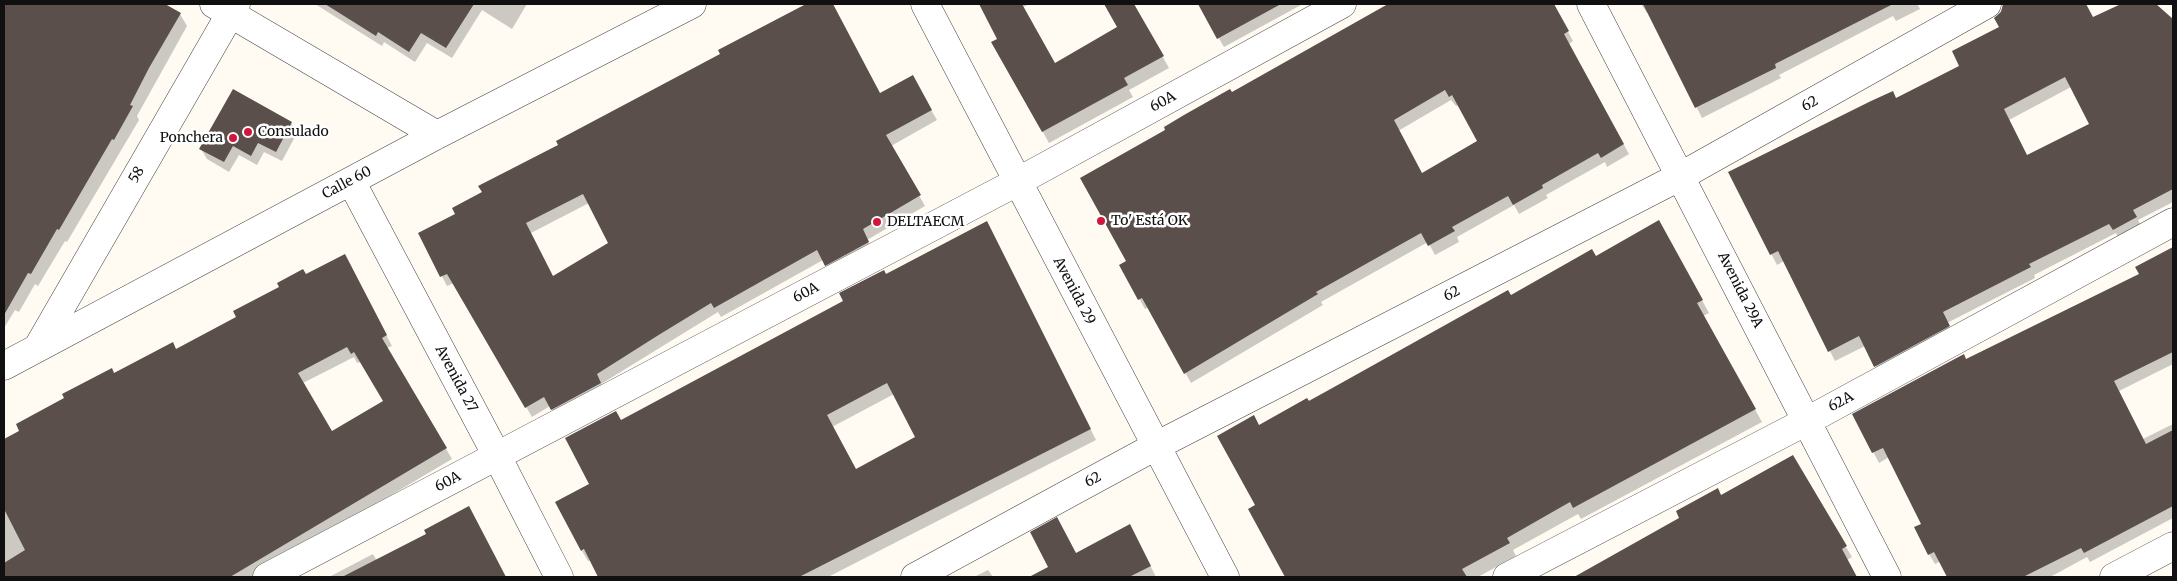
<!DOCTYPE html>
<html>
<head>
<meta charset="utf-8">
<style>
  body { margin:0 }
  #map { position:relative; width:2177px; height:581px; overflow:hidden; background:#fffbf3; font-family:Merriweather,serif }
  canvas { display:block }
  .frame { position:absolute; inset:0; border:5px solid #101010; pointer-events:none }
</style>
</head>
<body>
<div id="map">
<canvas width="2177" height="581"></canvas>
<div class="frame"></div>
</div>
<script>
const g = document.querySelector('canvas').getContext('2d');
g.lineJoin = 'round';
function paint(path, color) { g.fillStyle = color; g.fill(path, 'evenodd'); }
function stroke(path, color, width, dash) { g.strokeStyle = color; g.lineWidth = width; g.lineCap = dash ? 'butt' : 'round'; g.setLineDash(dash || []); g.stroke(path); }
function label(font, color, halo, rows, align = 'center') {
  g.font = font + ' Merriweather,serif'; g.lineWidth = 5; g.setLineDash([]); g.textBaseline = 'middle'; g.strokeStyle = halo; g.fillStyle = color; for (const [text, x, y, turn = 0] of rows) {
    g.save(); g.translate(x, y); g.rotate((+turn || 0) * Math.PI / 180); g.textAlign = isNaN(turn) ? turn : align; if (halo) g.strokeText(text, 0, 0); g.fillText(text, 0, 0); g.restore();
  }
}
const shadow = new Path2D(`
  M4,4H162L180,14L187,26L137,116L139,120L67,242L65,241L38,286L35,284L19,312L15,310L4,328Z
  M315,4H527L512,29L482,10L452,58L427,43L415,62L384,42L382,46Z
  M811,4H832L880,95L912,77L937,120L891,146L925,206L867,240L874,252L832,275L823,260L721,317L718,312L601,384L606,394L558,419L550,406L532,417L454,283L447,286L420,234L456,214L484,193L560,146L722,55L720,51ZM589,203L610,243L553,277L531,233Z
  M980,4H1030L1023,7L1054,64L1119,28L1105,4H1133L1169,68L1129,90L1133,97L1049,143L993,42L998,39Z
  M1199,4H1300L1301,5L1224,47Z
  M1391,4H1553L1573,41L1569,44L1629,154L1607,167L1605,162L1546,195L1548,198L1519,214L1514,205L1457,237L1459,242L1435,255L1428,242L1321,302L1323,305L1191,383L1149,307L1145,309L1121,266L1128,262L1231,93ZM1451,100L1456,106L1459,105L1479,142L1422,175L1398,131Z
  M1641,4H1917L1920,9L1896,21L1893,16L1779,75L1781,78L1702,118L1649,12L1647,13Z
  M2013,4H2016L2019,8L2028,4H2085L2093,19L2124,4H2155L2173,20V202L2138,220L2142,228L2119,239L2116,233L2034,275L2035,278L1947,323L1954,336L1881,376L1865,346L1835,361L1784,261L1777,265L1730,173L1896,99L1961,66L2001,27L1996,18L2002,9ZM2071,87L2090,124L2027,157L2009,120Z
  M291,123L297,133L282,161L264,152L257,165L239,155L229,172L207,159L201,149Z
  M992,234L1096,440L828,577H600L591,560L588,561L582,551L590,547L591,485L620,422L845,301L885,275ZM894,394L916,438L855,470L832,427Z
  M1666,234L1709,313L1703,316L1762,422L1581,519L1578,514L1513,550L1516,556L1478,577H1286L1249,510L1257,506L1259,426L1511,297L1595,258Z
  M2173,249V364L2119,391L2143,439L2173,424V518L2090,562L2087,557L2050,577H1949L1941,561L1935,564L1929,554L1923,524L1889,457L1879,463L1854,415L2141,275L2137,267Z
  M350,266L392,346L387,348L452,459L253,577H4V440L114,374L176,350L238,318L306,276ZM354,357L357,363L361,362L384,401L332,433L303,383Z
  M1792,457L1852,557L1847,560L1856,577H1577Z
  M476,520L505,577H329L373,554L377,561Z
  M1136,538L1156,577H1035L1076,554Z
  M988,570L993,577H974Z`);
const building = new Path2D(`
  M4,4H165L181,13L149,68L130,105L133,106L114,140L112,139L59,230L57,229L31,274L28,273L4,315Z
  M325,4H474L446,48L421,33L409,52L378,32L376,36Z
  M806,4H833L880,93L913,75L932,110L886,135L921,195L863,229L869,242L825,266L817,250L714,308L711,303L657,336L597,374L601,383L551,410L544,397L525,408L447,274L440,277L418,233L455,214L452,208L482,192L478,186L558,145L556,141L720,54L718,50ZM583,194L608,243L553,276L526,223Z
  M979,4H1022L1055,63L1117,27L1104,4H1134L1164,56L1124,78L1128,85L1042,132L991,42L997,39Z
  M1198,4H1281L1217,39Z
  M1388,4H1554L1569,31L1564,34L1624,144L1601,158L1598,153L1542,185L1543,188L1513,205L1508,196L1452,227L1455,231L1428,246L1421,233L1316,292L1318,294L1184,374L1142,298L1138,300L1119,265L1126,261L1080,178L1165,130L1164,127L1184,115L1230,89L1232,92ZM1445,90L1449,97L1452,95L1477,141L1422,173L1394,120Z
  M1643,4H1893L1775,64L1776,68L1695,108Z
  M2003,4H2086L2093,17L2121,4H2156L2173,19V189L2133,210L2137,217L2113,230L2109,224L2029,264L2031,267L1943,312L1950,326L1874,367L1859,336L1828,352L1778,251L1770,255L1728,172L1871,101L1893,91L1896,98L1959,66L1952,51L1999,27L1994,18L2001,12ZM2065,77L2089,124L2027,155L2004,109Z
  M233,89L292,122L276,152L258,143L251,156L233,146L224,162L199,149Z
  M1659,220L1703,300L1697,303L1756,409L1573,508L1570,502L1507,538L1510,543L1462,569L1467,577H1285L1248,509L1255,505L1217,436L1254,415L1259,425L1307,398L1309,401L1508,290L1511,295L1592,249L1596,256Z
  M987,221L1091,429L799,577H598L584,549L581,551L555,502L589,484L565,438L616,411L621,420L843,301L839,293L884,270L886,274ZM887,383L915,437L856,469L827,415Z
  M2173,247V352L2114,381L2146,444L2173,430V506L2084,553L2081,548L2023,577H1947L1934,552L1928,555L1914,527L1921,524L1883,448L1872,453L1852,414L1964,354L1966,359L2139,274L2135,267Z
  M345,254L387,335L382,338L447,448L230,577H4V563L25,550L4,509V439L19,431L16,424L64,398L62,394L112,368L114,373L173,342L176,349L236,317L233,311L279,287L277,283L303,269L306,274ZM347,347L351,354L354,352L383,401L332,431L298,373Z
  M1793,455L1847,546L1842,549L1857,577H1574L1679,518L1676,511L1718,488L1721,495Z
  M469,506L506,577H342L426,534L424,530Z
  M1057,517L1076,553L1130,524L1151,566L1129,577H1029L1048,567L1030,532Z`);
const minor = new Path2D(`
  M214,4L437,135
  M925,4L1225,577
  M1591,4L1887,577
  M351,181L497,456L559,577
  M38,347L236,4
  M4,366L437,135L692,4
  M267,577L1017,182L1342,4
  M915,577L1156,446L1681,176L1987,4
  M1507,577L1807,421L2173,222
  M2114,577L2173,546`);
const markers = [
  [248,132,5,"#d1173c"],
  [233,138,5,"#d1173c"],
  [1101,221,5,"#d1173c"],
  [877,222,5,"#d1173c"]
];
const streetNames = [
  ["60A",1163,102,-29],
  ["62",1810,104,-29],
  ["58",137,175,-60],
  ["Calle 60",347,183,-28],
  ["Avenida 29A",1740,290,63],
  ["Avenida 29",1074,291,62],
  ["60A",806,293,-28],
  ["62",1452,294,-27],
  ["Avenida 27",456,379,62],
  ["62A",1841,402,-29],
  ["62",1093,480,-28],
  ["60A",448,482,-28]
];
const poiNames = [
  ["Consulado",258,132],
  ["Ponchera",223,138,"right"],
  ["To' Está OK",1111,221],
  ["DELTAECM",887,222]
];
paint(shadow, '#0003');
paint(building, '#5a4f4b');
stroke(minor, '#434343', 29);
stroke(minor, '#fff', 28);
for (const [x, y, r, color] of markers) { const dot = new Path2D(); dot.arc(x, y, r, 0, 2 * Math.PI); g.fillStyle = color; g.fill(dot); stroke(dot, '#fff', 2); }
label('14px', '#101010', '#fff', streetNames);
label('14px', '#101010', '#fff', poiNames, 'left');
</script>
</body>
</html>
